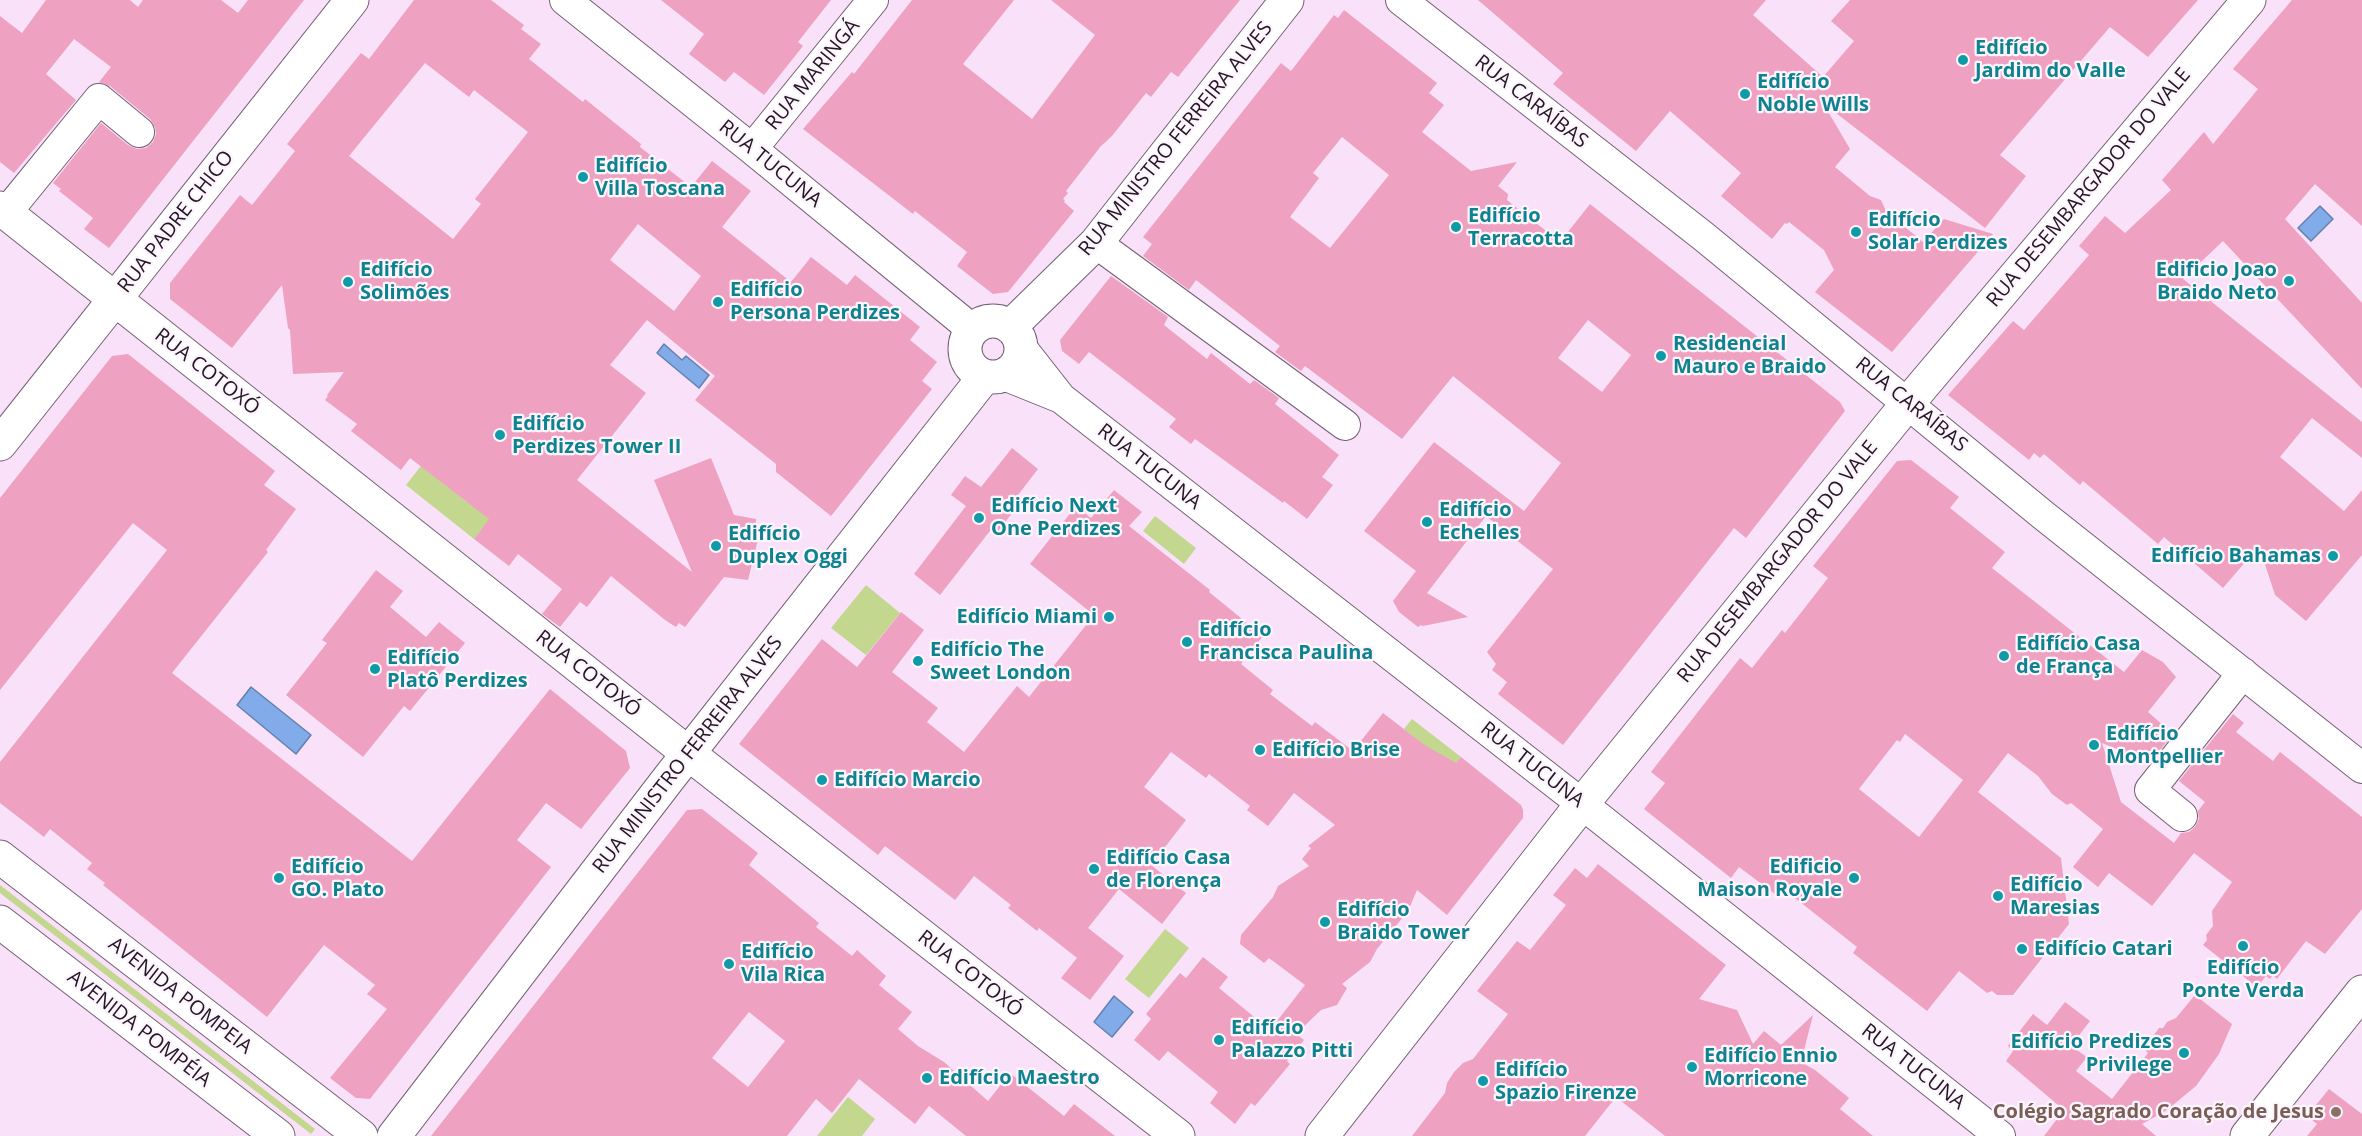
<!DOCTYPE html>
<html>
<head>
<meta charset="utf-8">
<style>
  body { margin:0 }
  canvas { display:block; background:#f8e1f9 }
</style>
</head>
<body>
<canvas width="2362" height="1136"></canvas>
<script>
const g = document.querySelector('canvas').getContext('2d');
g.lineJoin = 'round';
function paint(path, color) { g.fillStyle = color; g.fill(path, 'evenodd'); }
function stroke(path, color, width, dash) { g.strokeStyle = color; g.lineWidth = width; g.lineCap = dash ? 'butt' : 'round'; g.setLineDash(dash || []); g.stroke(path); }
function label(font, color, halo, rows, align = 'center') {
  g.font = font + ' "Open Sans",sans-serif'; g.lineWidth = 4.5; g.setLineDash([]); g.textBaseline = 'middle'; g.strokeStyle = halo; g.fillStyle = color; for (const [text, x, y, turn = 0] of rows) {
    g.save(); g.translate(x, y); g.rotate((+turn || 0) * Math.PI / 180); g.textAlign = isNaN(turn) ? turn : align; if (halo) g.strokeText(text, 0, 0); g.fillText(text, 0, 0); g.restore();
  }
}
const green = new Path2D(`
  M432,452L443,483L467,502L500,506L474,539L406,485Z
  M1155,516L1196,548L1184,564L1143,531Z
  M866,585L900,613L866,655L831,628Z
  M1412,719L1461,757L1452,768L1404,729Z
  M0,885L315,1129L311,1134L0,893Z
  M1165,929L1189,948L1149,998L1125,979Z
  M848,1097L875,1119L862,1136H817Z`);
const water = new Path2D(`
  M2320,206L2333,219L2311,241L2298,228Z
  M664,344L682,360L686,356L709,375L699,388L657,353Z
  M251,687L311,735L296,754L237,705Z
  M1114,996L1133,1012L1112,1037L1094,1022Z`);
const building = new Path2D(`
  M46,0H130L138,7L143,0H221L238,13L248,0H304L109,248L84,229L93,218L59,191L61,189L53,183L101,123L128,145L137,149L146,148L153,142L156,134L155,127L150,119L110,86L99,82L111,67L74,39L46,74L76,100L14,173L0,162V16L22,33Z
  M414,0H491L524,25L521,29L541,44L529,59L583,102L585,99L641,144L640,147L691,187L712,161L751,191L722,227L791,282L811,257L847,285L855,275L920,327L910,340L937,362L922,381L932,389L831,516L776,472V464L695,400L715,376L647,320L610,365L646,393L577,480L692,572L654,480L711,458L734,515L756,519V526L761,527L748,580L724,577L685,627L679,623L676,627L665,620L611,576L587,607L580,602L560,627L542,614L562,589L518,554L509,566L474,539L489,519L410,458L401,470L351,431L357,424L325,400L328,396L327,395L344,372L293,374L290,330L288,328L282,285L232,348L170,299V283L240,195L252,205L295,151L287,144L361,53L369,59ZM425,63L469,97L474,90L528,132L475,199L481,204L453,239L349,156ZM638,224L701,276L674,311L610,260Z
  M661,0H831L798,42L803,46L764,95L734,72L725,82L689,54L704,34Z
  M912,0H1014L963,64L1032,119L1095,35L1051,0H1240L1178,77L1171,72L1151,97L1146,93L1112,136L1101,146L1066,191L1068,193L1063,199L1065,200L1064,202L1074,211L1008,292L993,294L957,266L967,252L915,211L913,214L803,129L852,72L854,74Z
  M1478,0H1766L1753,15L1823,77L1854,41L1831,21L1850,0H2198L2148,57L2110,27L2000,155L2026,176L1985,228L1823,103L1850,149L1835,167L1870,196L1881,200L1886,211L1923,242L1944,219L1993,234L1892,352L1815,292L1834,270L1824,250L1789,222L1787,224L1785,223L1772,239L1721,196L1741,173L1670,111L1636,151L1553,84L1563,73Z
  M2292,0H2362V226L2315,184L2285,219L2362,303V389L2223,241L2183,279L2362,422V458L2312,418L2280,457L2344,511L2362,490V555L2306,621L2275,595L2259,546L2223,588L2164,537L2158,544L2083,481L2080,485L2044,454L2040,458L2034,453L2029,460L1948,395L2013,321L2024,330L2089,255L2079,246L2105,216L2125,233L2171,190L2162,180L2204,132L2213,144L2258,89L2233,69Z
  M1344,10L1437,83L1429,93L1444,105L1422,132L1471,171L1517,162L1498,186L1508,194L1507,200L1560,242L1590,204L1840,402L1845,411L1746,538L1734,528L1563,745L1498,694L1507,682L1492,670L1496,664L1487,652L1553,569L1486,516L1427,593L1468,617L1423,626L1421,625L1418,627L1399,612L1393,601L1416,571L1364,531L1434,442L1524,511L1561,463L1453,376L1402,439L1305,366L1301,371L1275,352L1280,346L1196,280L1189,290L1143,256L1152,244L1143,237L1281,63L1291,71L1334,15L1338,18ZM1342,137L1389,175L1330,248L1290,217L1319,178L1313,173ZM1588,320L1631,355L1602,392L1558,358Z
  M1111,276L1168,317L1164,325L1207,359L1211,353L1250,384L1254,380L1279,398L1275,404L1339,455L1322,477L1333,485L1307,519L1284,501L1283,503L1195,439L1191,444L1169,427L1176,419L1089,352L1079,364L1062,351L1060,340Z
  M128,354L275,471L264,485L296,509L266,550L268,552L172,673L412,861L550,689L626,751L630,768L581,829L546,803L517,840L551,867L370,1099L356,1098L330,1078L387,1009L367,994L375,985L324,945L267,1017L103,885L105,883L87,869L92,863L50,829L44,837L0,803V762L167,550L133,523L0,690V498L112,356Z
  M1012,448L1038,469L1008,508L1013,512L998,531L993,527L940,595L914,574L966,506L951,495L965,476L981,487Z
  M1911,460L1959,497L1950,508L2005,552L1992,568L2124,672L2142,650L2163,662L2176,677L2148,712L2164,726L2171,736L2152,760L2145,754L2141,759L2102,743L2121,802L2174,843L2181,833L2189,832L2195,827L2199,819L2198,811L2205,802L2179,781L2233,714L2244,723L2236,732L2273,761L2280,752L2362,817V909L2325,954L2306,941L2277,979L2273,975L2270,979L2266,976L2257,987L2203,945L2207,940L2206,935L2213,926L2212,911L2232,882L2194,853L2152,906L2109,873L2098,887L2073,867L2103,829L2071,803L2067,805L2052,794L2038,776L2008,753L1978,792L2061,858L2069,924L2013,995H1997L1992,991L1987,993L1959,971L1927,1011L1853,953L1857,947L1781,887L1775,894L1739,867L1731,878L1644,809L1665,783L1651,772L1740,658L1752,668L1782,630L1785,633L1828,578L1813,566L1897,461ZM1905,734L1963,780L1919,837L1859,789L1897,740L1900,742Z
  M1114,490L1142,512L1129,526L1210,590L1209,592L1263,636L1241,664L1273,690L1270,694L1312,726L1315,722L1353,751L1383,713L1426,746L1456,763L1461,757L1521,805L1523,810V818L1447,915L1417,890L1408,911L1377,949L1370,962L1342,984L1347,988L1337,1005L1321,1010L1296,1034L1304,1040L1287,1061L1290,1064L1255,1106L1251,1103L1235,1124L1210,1103L1218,1092L1168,1051L1159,1061L1134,1040L1151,1019L1146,1014L1180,973L1186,978L1203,957L1228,977L1219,988L1270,1030L1305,985L1269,958L1264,963L1240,944L1241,935L1273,897L1278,886L1309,866L1302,859L1311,848L1308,846L1335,825L1294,793L1268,826L1247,810L1250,806L1209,774L1206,778L1171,752L1144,787L1186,820L1151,865L1186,893L1162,924L1119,889L1088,928L1124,956L1090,1000L1061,978L1077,958L1039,928L1037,931L1008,908L1011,905L974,876L955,900L885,846L878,855L739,744L822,639L857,667L901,612L924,630L892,672L938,708L927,722L964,752L1017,686L1029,697L1094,615L1030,564L1076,506L1091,518Z
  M376,570L403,591L390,607L426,637L439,622L465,643L410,711L404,706L363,757L286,695L327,643L322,640Z
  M702,809L758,853L749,865L819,923L816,927L852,956L857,950L886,976L879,985L912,1012L898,1029L918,1046L944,1062L988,1101L1010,1073L1064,1116L1074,1104L1115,1136H966L929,1106L915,1124L859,1079L832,1113L816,1099L787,1136H431L687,810ZM749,1012L785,1041L748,1087L712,1058Z
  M1598,864L1726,965L1699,999L1737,1010L1753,1044L1764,1031L1781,1045L1813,1015L1801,1062L1815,1070L1849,1098L1840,1109L1873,1136H1665L1616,1097L1585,1136H1412L1445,1093L1447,1083L1454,1072L1463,1063L1473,1059L1508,1014L1477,991L1517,941L1530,950L1566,905L1553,895L1575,868L1587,878Z
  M2195,995L2232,1024L2219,1054L2196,1086L2167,1110L2142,1124L2156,1136H2044L2064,1110L2006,1061L2013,1051L2008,1046L2033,1014L2047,1025L2065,1002L2090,1021L2071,1046L2087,1057L2076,1071L2112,1099L2148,1053L2146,1051L2151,1039L2159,1028H2163L2167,1022L2176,1018Z
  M2329,1089L2362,1114V1136H2307L2317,1124L2307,1116Z`);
const street = new Path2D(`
  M565,0L752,149L973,330
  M1401,0L1703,236L2043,515L2362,768
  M752,149L873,0
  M6,213L99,99L139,132
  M1096,243L1345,425
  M1021,347L1061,398L1582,804L2000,1136
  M1004,375L1061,398
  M2182,816L2150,790L2243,673`);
const secondary = new Path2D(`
  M0,208L689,754L1178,1136
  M965 349a28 28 0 1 1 56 0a28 28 0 1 1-56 0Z
  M1010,327L1096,243L1287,0
  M0,444L352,0
  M0,857L361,1136
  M0,922L278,1136
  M394,1136L669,778L985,376
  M1322,1136L1582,804L1908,403L2249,0
  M2247,1136L2362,992`);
const markers = [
  [1963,60,6,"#0f9aa8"],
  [1745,94,6,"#0f9aa8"],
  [583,177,6,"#0f9aa8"],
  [1456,227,6,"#0f9aa8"],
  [1856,232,6,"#0f9aa8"],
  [2289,281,6,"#0f9aa8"],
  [348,282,6,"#0f9aa8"],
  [718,302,6,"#0f9aa8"],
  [1661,356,6,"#0f9aa8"],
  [500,435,6,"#0f9aa8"],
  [979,518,6,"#0f9aa8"],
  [1427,522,6,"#0f9aa8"],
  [716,546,6,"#0f9aa8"],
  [2333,556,6,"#0f9aa8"],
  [1109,617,6,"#0f9aa8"],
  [1187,642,6,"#0f9aa8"],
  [2004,656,6,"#0f9aa8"],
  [918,661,6,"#0f9aa8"],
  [375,669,6,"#0f9aa8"],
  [2094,745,6,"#0f9aa8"],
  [1260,750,6,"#0f9aa8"],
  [822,780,6,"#0f9aa8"],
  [1094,869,6,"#0f9aa8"],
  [279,878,6,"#0f9aa8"],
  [1854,878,6,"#0f9aa8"],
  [1998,896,6,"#0f9aa8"],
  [1325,922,6,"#0f9aa8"],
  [2243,946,6,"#0f9aa8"],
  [2022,949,6,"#0f9aa8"],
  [729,964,6,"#0f9aa8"],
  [1219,1040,6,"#0f9aa8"],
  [2184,1053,6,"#0f9aa8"],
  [1692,1067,6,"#0f9aa8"],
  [927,1078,6,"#0f9aa8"],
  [1483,1081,6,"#0f9aa8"],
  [2336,1112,6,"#8d6e63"]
];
const cultureNames = [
  ["Edifício",1975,48],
  ["Jardim do Valle",1975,71],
  ["Edifício",1757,82],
  ["Noble Wills",1757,105],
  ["Edifício",595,166],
  ["Villa Toscana",595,189],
  ["Edifício",1468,216],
  ["Terracotta",1468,239],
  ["Edifício",1868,220],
  ["Solar Perdizes",1868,243],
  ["Edifício",360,270],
  ["Solimões",360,293],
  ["Edificio Joao",2277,270,"right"],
  ["Braido Neto",2277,293,"right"],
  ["Edifício",730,290],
  ["Persona Perdizes",730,313],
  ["Residencial",1673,344],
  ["Mauro e Braido",1673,367],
  ["Edifício",512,424],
  ["Perdizes Tower II",512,447],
  ["Edifício Next",991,506],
  ["One Perdizes",991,529],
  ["Edifício",1439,510],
  ["Echelles",1439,533],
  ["Edifício",728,534],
  ["Duplex Oggi",728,557],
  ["Edifício Bahamas",2321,556,"right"],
  ["Edifício Miami",1097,617,"right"],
  ["Edifício",1199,630],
  ["Francisca Paulina",1199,653],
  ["Edifício Casa",2016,644],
  ["de França",2016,667],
  ["Edifício The",930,650],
  ["Sweet London",930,673],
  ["Edifício",387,658],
  ["Platô Perdizes",387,681],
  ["Edifício",2106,734],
  ["Montpellier",2106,757],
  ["Edifício Brise",1272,750],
  ["Edifício Marcio",834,780],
  ["Edifício Casa",1106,858],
  ["de Florença",1106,881],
  ["Edifício",291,867],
  ["GO. Plato",291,890],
  ["Edificio",1842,867,"right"],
  ["Maison Royale",1842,890,"right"],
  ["Edifício",2010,885],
  ["Maresias",2010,908],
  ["Edifício",1337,910],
  ["Braido Tower",1337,933],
  ["Edifício Catari",2034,949],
  ["Edifício",741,952],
  ["Vila Rica",741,975],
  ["Edifício",2243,968,"center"],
  ["Ponte Verda",2243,991,"center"],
  ["Edifício",1231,1028],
  ["Palazzo Pitti",1231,1051],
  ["Edifício Predizes",2172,1042,"right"],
  ["Privilege",2172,1065,"right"],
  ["Edifício Ennio",1704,1056],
  ["Morricone",1704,1079],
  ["Edifício",1495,1070],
  ["Spazio Firenze",1495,1093],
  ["Edifício Maestro",939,1078]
];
const streetNames = [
  ["RUA MARINGÁ",813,75,-51],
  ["RUA CARAÍBAS",1531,102,38],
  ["RUA MINISTRO FERREIRA ALVES",1176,139,-51],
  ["RUA TUCUNA",770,164,39],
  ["RUA DESEMBARGADOR DO VALE",2089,188,-50],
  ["RUA PADRE CHICO",176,222,-52],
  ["RUA COTOXÓ",207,372,38],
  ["RUA CARAÍBAS",1911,405,39],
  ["RUA TUCUNA",1149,467,38],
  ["RUA DESEMBARGADOR DO VALE",1778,562,-51],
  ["RUA COTOXÓ",588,674,38],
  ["RUA MINISTRO FERREIRA ALVES",688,755,-52],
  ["RUA TUCUNA",1532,765,38],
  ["RUA COTOXÓ",970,974,38],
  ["AVENIDA POMPEIA",180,996,38],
  ["AVENIDA POMPÉIA",139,1029,38],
  ["RUA TUCUNA",1913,1067,38]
];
const educationNames = [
  ["Colégio Sagrado Coração de Jesus",2324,1112]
];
paint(green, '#c3d78f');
paint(water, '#81ace9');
stroke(water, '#6480ad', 1.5);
paint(building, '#efa1c1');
stroke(street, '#756075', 32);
stroke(secondary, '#756075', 35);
stroke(street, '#fff', 30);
stroke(secondary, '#fff', 33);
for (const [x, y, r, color] of markers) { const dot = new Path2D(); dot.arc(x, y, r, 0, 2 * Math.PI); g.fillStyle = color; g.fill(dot); stroke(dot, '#fdf4fd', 2); }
label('bold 20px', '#0d838f', '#fdf4fd', cultureNames, 'left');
label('20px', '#211921', '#fdf4fd', streetNames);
label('bold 20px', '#785e54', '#fdf4fd', educationNames, 'right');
</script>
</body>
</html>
